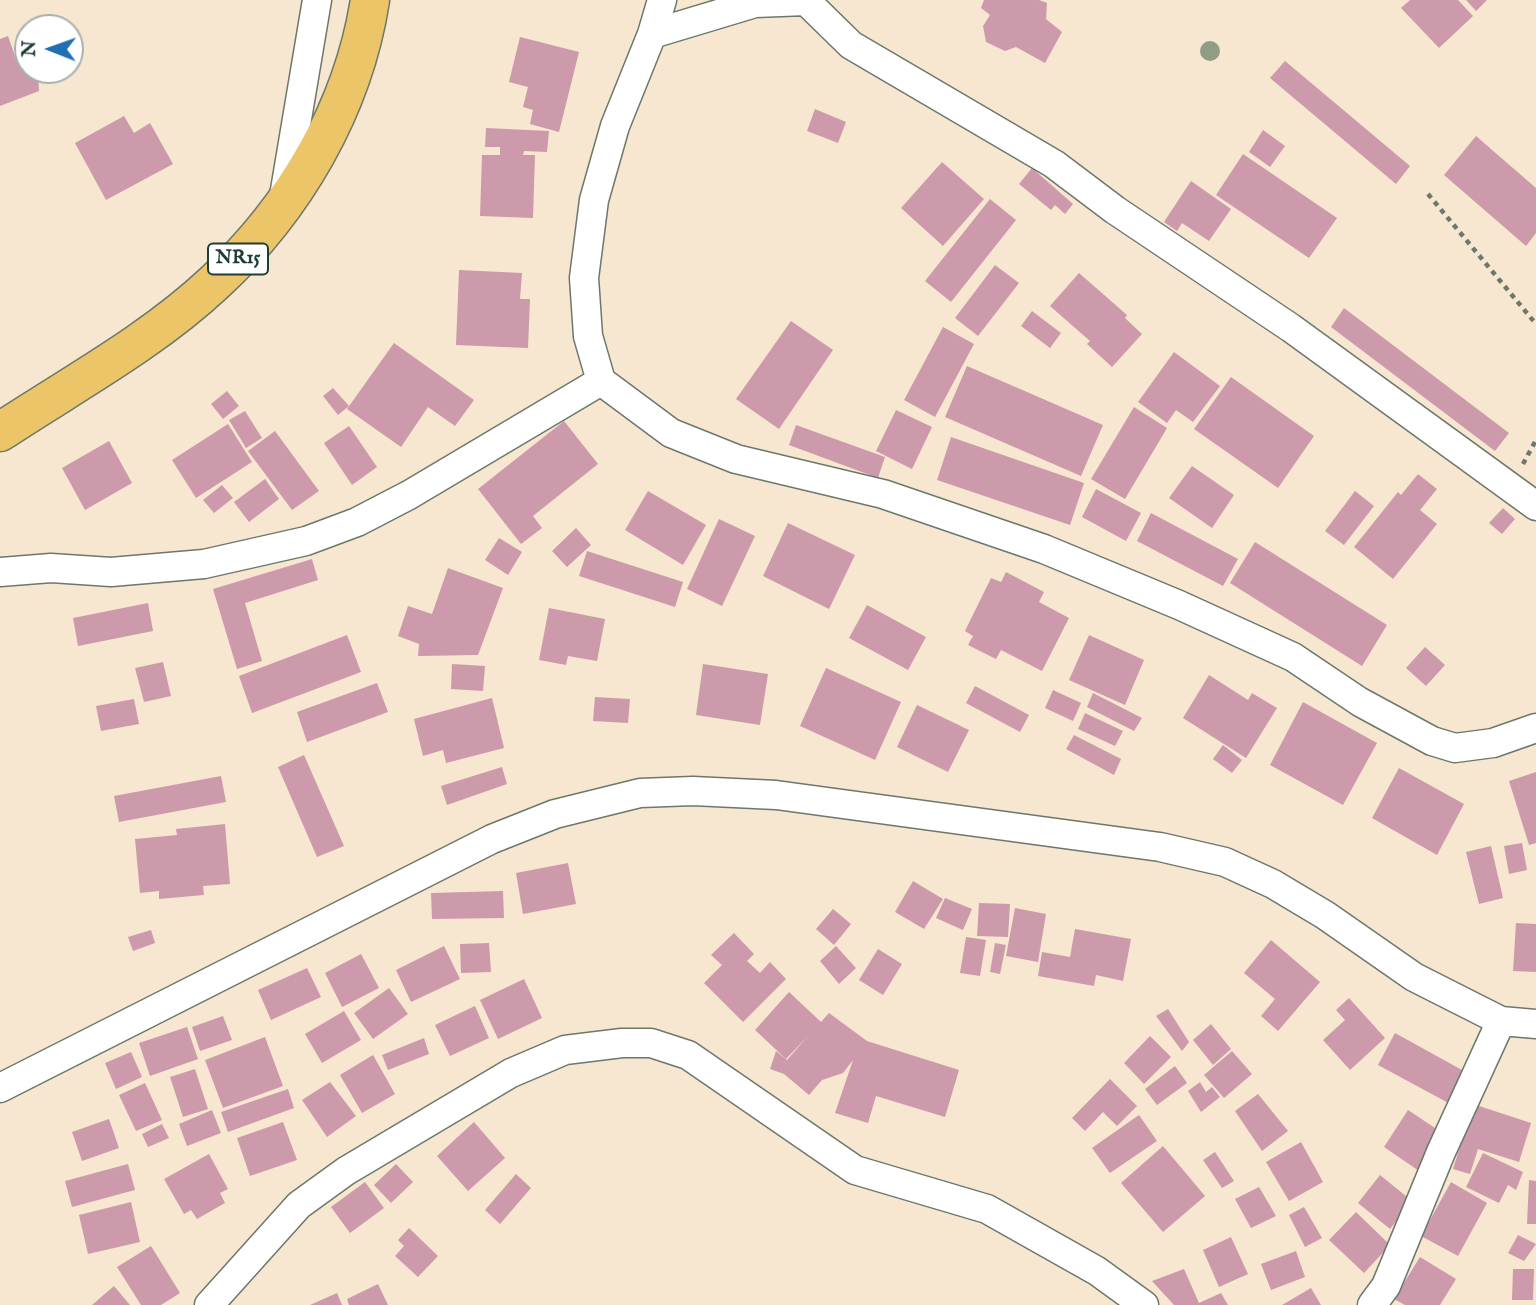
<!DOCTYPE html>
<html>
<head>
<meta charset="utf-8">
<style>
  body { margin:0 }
  #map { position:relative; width:1536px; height:1305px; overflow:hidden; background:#f7e6d0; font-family:"IM FELL English",serif }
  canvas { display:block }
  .north { position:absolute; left:14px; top:14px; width:70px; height:70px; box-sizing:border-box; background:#fff; border:2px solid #a5b1ae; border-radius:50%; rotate:271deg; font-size:19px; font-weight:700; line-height:28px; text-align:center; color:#1f3d34 }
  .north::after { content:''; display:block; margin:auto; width:24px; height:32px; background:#1f6fb2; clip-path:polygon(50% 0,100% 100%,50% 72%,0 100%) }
</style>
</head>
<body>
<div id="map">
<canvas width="1536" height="1305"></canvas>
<div class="north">N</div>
</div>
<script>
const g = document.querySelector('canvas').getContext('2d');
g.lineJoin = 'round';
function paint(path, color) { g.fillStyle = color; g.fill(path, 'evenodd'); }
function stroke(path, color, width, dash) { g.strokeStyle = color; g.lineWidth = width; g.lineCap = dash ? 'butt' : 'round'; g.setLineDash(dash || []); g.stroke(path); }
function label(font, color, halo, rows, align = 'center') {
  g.font = font + ' "IM FELL English",serif'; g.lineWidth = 5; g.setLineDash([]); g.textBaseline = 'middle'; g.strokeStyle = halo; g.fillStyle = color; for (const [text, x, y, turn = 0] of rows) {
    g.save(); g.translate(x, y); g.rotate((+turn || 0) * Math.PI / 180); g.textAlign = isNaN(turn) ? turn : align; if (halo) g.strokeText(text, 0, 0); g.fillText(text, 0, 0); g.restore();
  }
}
const building = new Path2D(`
  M984,0H1039L1047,3L1046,19L1062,32L1045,63L1016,47L1005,51L986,42L983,26L990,15L981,8Z
  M1410,0H1458L1473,16L1439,48L1401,8Z
  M1466,0H1487L1476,11Z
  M8,36L16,59L28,54V70H38L39,91L0,106V39Z
  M520,37L579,52L559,132L530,124L533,110L523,107L528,87L509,82Z
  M1285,61L1410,166L1396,184L1270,78Z
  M815,109L846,122L838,143L807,131Z
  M124,116L134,133L150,123L173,164L106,200L75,143Z
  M486,128L549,131L547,152L524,151L523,155H535L533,218L480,216L482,155H500V147H485Z
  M1263,130L1285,146L1270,167L1249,152Z
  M1476,136L1536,188V233L1526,246L1444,175Z
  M1243,154L1337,218L1309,258L1216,195Z
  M942,162L984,199L943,246L901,208Z
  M1032,168L1073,204L1065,214L1055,205L1051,210L1019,184Z
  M1191,181L1231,209L1209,241L1182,223L1177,231L1164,222Z
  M990,199L1016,220L951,302L925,281Z
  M995,265L1019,283L978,336L955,318Z
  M459,270L522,273L520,299H530L528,348L456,345Z
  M1079,273L1127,315L1125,318L1142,334L1112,367L1087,344L1090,341L1050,306Z
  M1344,308L1509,433L1495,451L1331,327Z
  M1032,311L1061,333L1050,348L1021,326Z
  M791,321L833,350L779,429L736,399Z
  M943,327L974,344L935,417L904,400Z
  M394,343L474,400L455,426L428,407L401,447L347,409Z
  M1174,352L1220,386L1193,422L1176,410L1167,423L1138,402Z
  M967,366L1103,425L1081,476L945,417Z
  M1231,377L1314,436L1278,488L1194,429Z
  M333,388L349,406L338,415L323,396Z
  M227,391L239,406L223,419L211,404Z
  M1134,407L1167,428L1125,499L1091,479Z
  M896,410L932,427L912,469L876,451Z
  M245,411L262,438L246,448L229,420Z
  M564,421L598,464L533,516L542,528L521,544L478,489Z
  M228,424L252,462L196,498L172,460Z
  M796,425L885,457L878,478L789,445Z
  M349,426L377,467L352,485L324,443Z
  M275,431L319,491L292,510L248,451Z
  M951,437L1084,483L1070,525L937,480Z
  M109,441L132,483L85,510L62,468Z
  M1192,466L1234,495L1212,528L1169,498Z
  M1418,474L1437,489L1420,510L1437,524L1393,579L1354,547L1398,492L1401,495Z
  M265,479L279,499L249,522L234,502Z
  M222,485L233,498L214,513L203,500Z
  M1096,489L1141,513L1126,541L1082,517Z
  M648,491L706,525L683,565L625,530Z
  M1355,491L1374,506L1344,545L1325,531Z
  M1503,508L1515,519L1502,534L1489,523Z
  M1151,513L1238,559L1223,586L1137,541Z
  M719,519L755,536L722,606L687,589Z
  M788,523L855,555L829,609L763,576Z
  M576,528L591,545L567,567L552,551Z
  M499,538L522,552L508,575L485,560Z
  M1255,542L1387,625L1362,666L1230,583Z
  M587,551L683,582L675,607L579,576Z
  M312,559L318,580L245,603L262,661L237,669L213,589Z
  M448,568L503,588L478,655L418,656L419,644L398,636L408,606L432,614Z
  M1006,572L1044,592L1039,602L1069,618L1042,671L1001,650L996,659L968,645L973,636L965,631L991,578L1001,582Z
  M148,603L153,631L78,646L73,618Z
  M867,605L926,637L908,670L849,638Z
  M549,608L605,619L597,661L568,656L566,665L539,660Z
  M347,635L361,672L252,713L239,676Z
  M1089,635L1144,660L1125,705L1069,680Z
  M1425,647L1445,665L1426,686L1406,668Z
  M163,662L171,696L144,702L135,668Z
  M452,664L485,666L483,691L451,689Z
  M703,664L768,674L760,725L696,715Z
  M826,668L901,702L875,760L800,726Z
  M1209,675L1248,700L1252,693L1277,708L1246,758L1183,718Z
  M377,683L388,712L307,742L297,712Z
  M975,686L1029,715L1020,732L966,703Z
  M1053,690L1081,703L1073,721L1045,708Z
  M1093,693L1142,718L1134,731L1087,707Z
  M595,697L630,699L628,723L593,721Z
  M492,698L504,748L446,763L443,750L423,756L414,719Z
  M134,699L139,724L101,731L96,706Z
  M1303,702L1377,743L1343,805L1270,765Z
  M917,705L969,730L948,772L897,747Z
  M1085,713L1123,731L1115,746L1078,729Z
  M1074,735L1121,759L1114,775L1066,749Z
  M1223,745L1242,760L1232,773L1213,759Z
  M304,755L344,846L317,857L278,767Z
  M502,767L507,784L447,805L441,786Z
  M1399,768L1464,804L1437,855L1372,818Z
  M1536,772V843L1529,845L1509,781Z
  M221,776L226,802L119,822L114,796Z
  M225,824L230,884L203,886L204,895L159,899V891L140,893L135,839L177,835L176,829Z
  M1522,843L1527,870L1509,874L1504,846Z
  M1491,846L1503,898L1479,904L1466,852Z
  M568,863L576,904L523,914L516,873Z
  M913,881L943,899L924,929L895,912Z
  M503,891L504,918L432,919L431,893Z
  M945,898L972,909L963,930L936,918Z
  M979,903L1010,904L1008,937L977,936Z
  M1015,908L1046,914L1038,962L1006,956Z
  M833,909L851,924L834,945L816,929Z
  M1516,923L1536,924V972L1513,971Z
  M1075,929L1131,939L1123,981L1096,975L1094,986L1038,976L1042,952L1070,957Z
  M151,930L155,943L133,951L128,937Z
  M734,933L754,954L747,961L760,973L770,962L786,979L743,1022L704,983L722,965L711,955Z
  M966,937L986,940L980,976L960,973Z
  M1271,940L1320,982L1278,1031L1261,1016L1275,999L1244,973Z
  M489,943L491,972L461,973L460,944Z
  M995,943L1006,945L1000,974L990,972Z
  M444,946L460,979L411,1002L396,970Z
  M836,946L856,968L839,984L820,961Z
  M878,949L902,964L883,995L859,980Z
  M361,954L379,988L342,1007L325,973Z
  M307,968L321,997L271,1020L258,990Z
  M524,979L542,1018L498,1039L480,1000Z
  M389,988L408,1014L373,1039L354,1013Z
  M789,992L821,1022L829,1013L867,1041L959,1070L945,1117L876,1096L868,1123L835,1113L853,1060L843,1073L822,1080L809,1095L784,1074L770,1069L776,1051L787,1060L808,1036L786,1059L755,1030Z
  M1349,998L1385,1038L1350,1070L1323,1040L1345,1020L1336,1010Z
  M475,1006L489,1038L450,1056L435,1025Z
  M1168,1009L1189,1042L1182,1051L1156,1016Z
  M344,1011L361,1040L322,1063L305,1034Z
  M223,1016L232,1040L200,1051L192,1027Z
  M1211,1024L1231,1049L1213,1065L1193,1040Z
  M187,1027L198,1059L150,1076L139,1043Z
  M1395,1033L1471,1075L1454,1106L1378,1065Z
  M1150,1036L1171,1057L1144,1084L1124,1063Z
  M265,1037L283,1086L223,1108L205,1060Z
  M424,1038L429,1054L388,1070L382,1055Z
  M1232,1051L1252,1074L1224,1098L1204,1075Z
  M131,1052L142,1077L116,1089L105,1063Z
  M373,1055L395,1094L362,1113L340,1075Z
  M1175,1066L1187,1083L1157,1105L1145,1089Z
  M195,1069L208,1109L183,1117L170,1077Z
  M1110,1079L1137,1106L1117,1126L1103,1112L1085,1131L1072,1118Z
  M330,1082L356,1116L327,1137L302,1100Z
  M1200,1082L1206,1092L1212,1087L1220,1097L1201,1112L1188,1091Z
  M145,1083L162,1120L136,1131L119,1095Z
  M288,1089L294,1108L228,1132L221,1112Z
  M1258,1094L1288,1131L1262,1151L1235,1111Z
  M1473,1104L1531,1123L1519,1162L1478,1149L1470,1174L1453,1169Z
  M212,1110L221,1133L187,1146L179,1124Z
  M1408,1110L1447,1136L1422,1173L1384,1147Z
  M1139,1115L1157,1141L1110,1173L1092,1148Z
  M109,1119L119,1148L82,1161L72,1132Z
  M283,1122L297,1160L250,1176L237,1138Z
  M474,1122L505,1158L468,1191L437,1156Z
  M162,1124L169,1138L148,1147L142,1134Z
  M1301,1142L1323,1182L1289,1201L1266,1162Z
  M1163,1146L1205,1196L1163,1232L1121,1183Z
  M1215,1152L1234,1181L1222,1188L1203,1160Z
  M1483,1153L1523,1172L1516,1190L1508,1185L1499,1203L1466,1187Z
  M209,1154L228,1189L220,1193L225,1203L197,1219L191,1210L184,1214L164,1179Z
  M128,1164L135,1190L72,1207L65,1181Z
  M396,1164L413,1182L391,1203L374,1185Z
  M516,1174L531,1188L500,1224L485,1210Z
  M1380,1175L1412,1201L1390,1229L1358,1203Z
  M1529,1180L1536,1181V1224H1527Z
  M365,1182L384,1208L350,1233L331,1207Z
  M1451,1182L1487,1203L1458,1256L1421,1236Z
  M1259,1187L1276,1216L1251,1228L1235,1199Z
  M131,1202L140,1242L88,1254L79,1215Z
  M1304,1207L1322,1238L1305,1247L1289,1215Z
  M1356,1212L1390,1245L1364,1273L1329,1240Z
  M409,1228L438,1256L418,1277L395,1256L404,1246L398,1240Z
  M1518,1235L1536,1244L1524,1261L1508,1253Z
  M1231,1237L1248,1274L1219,1287L1203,1250Z
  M151,1246L180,1293L161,1305H141L117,1267Z
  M1296,1251L1305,1277L1271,1290L1261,1264Z
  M1420,1257L1456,1279L1440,1305H1405L1394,1299Z
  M1184,1269L1199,1303L1221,1293L1228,1305H1174L1152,1281Z
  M1513,1269H1534L1533,1300H1512Z
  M378,1284L388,1305H349L347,1299Z
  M114,1286L130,1305H92Z
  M1311,1288L1321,1305H1282Z
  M337,1293L342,1305H310Z`);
const path = new Path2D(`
  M1428,194L1536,324
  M1523,464L1536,440`);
const minor = new Path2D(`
  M662,0L652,34L615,126L594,200L584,278L588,336L601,381L671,433L736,459L883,494L1044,549L1179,605L1293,657L1360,702L1432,741L1455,748L1493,743L1536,728
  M805,0L851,45L1054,164L1115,210L1291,328L1536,506
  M652,34L755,3L806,1
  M284,196L317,0
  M0,572L51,568L111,572L204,564L306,541L357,522L409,495L601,381
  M0,1088L492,839L555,814L640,793L693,791L776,795L1160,847L1225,862L1273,884L1325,915L1414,977L1501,1021L1536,1024
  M209,1305L299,1205L346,1171L511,1073L565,1050L622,1043H651L688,1055L855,1170L987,1209L1097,1271L1144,1305
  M1372,1305L1386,1286L1441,1152L1501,1021`);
const highway = new Path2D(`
  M0,432C71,385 151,342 214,283C294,209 353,109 370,0`);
const trees = [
  [1210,51]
];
const shields = [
  [238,259,60]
];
const shieldNames = [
  ["NR15",238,259]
];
paint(building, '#cd9aac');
stroke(minor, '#6b786b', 31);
stroke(highway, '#6b786b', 41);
stroke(path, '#6b786b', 4.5, [5, 5]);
stroke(minor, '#fff', 28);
stroke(highway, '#edc569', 38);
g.fillStyle = '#919c84';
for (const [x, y] of trees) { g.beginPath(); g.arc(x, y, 10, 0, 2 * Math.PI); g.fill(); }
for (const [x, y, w] of shields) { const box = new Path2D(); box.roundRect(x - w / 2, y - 15.5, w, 31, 5); g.fillStyle = '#fff'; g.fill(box); stroke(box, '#1f3d34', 2); }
label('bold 19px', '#1f3d34', null, shieldNames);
</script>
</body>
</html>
